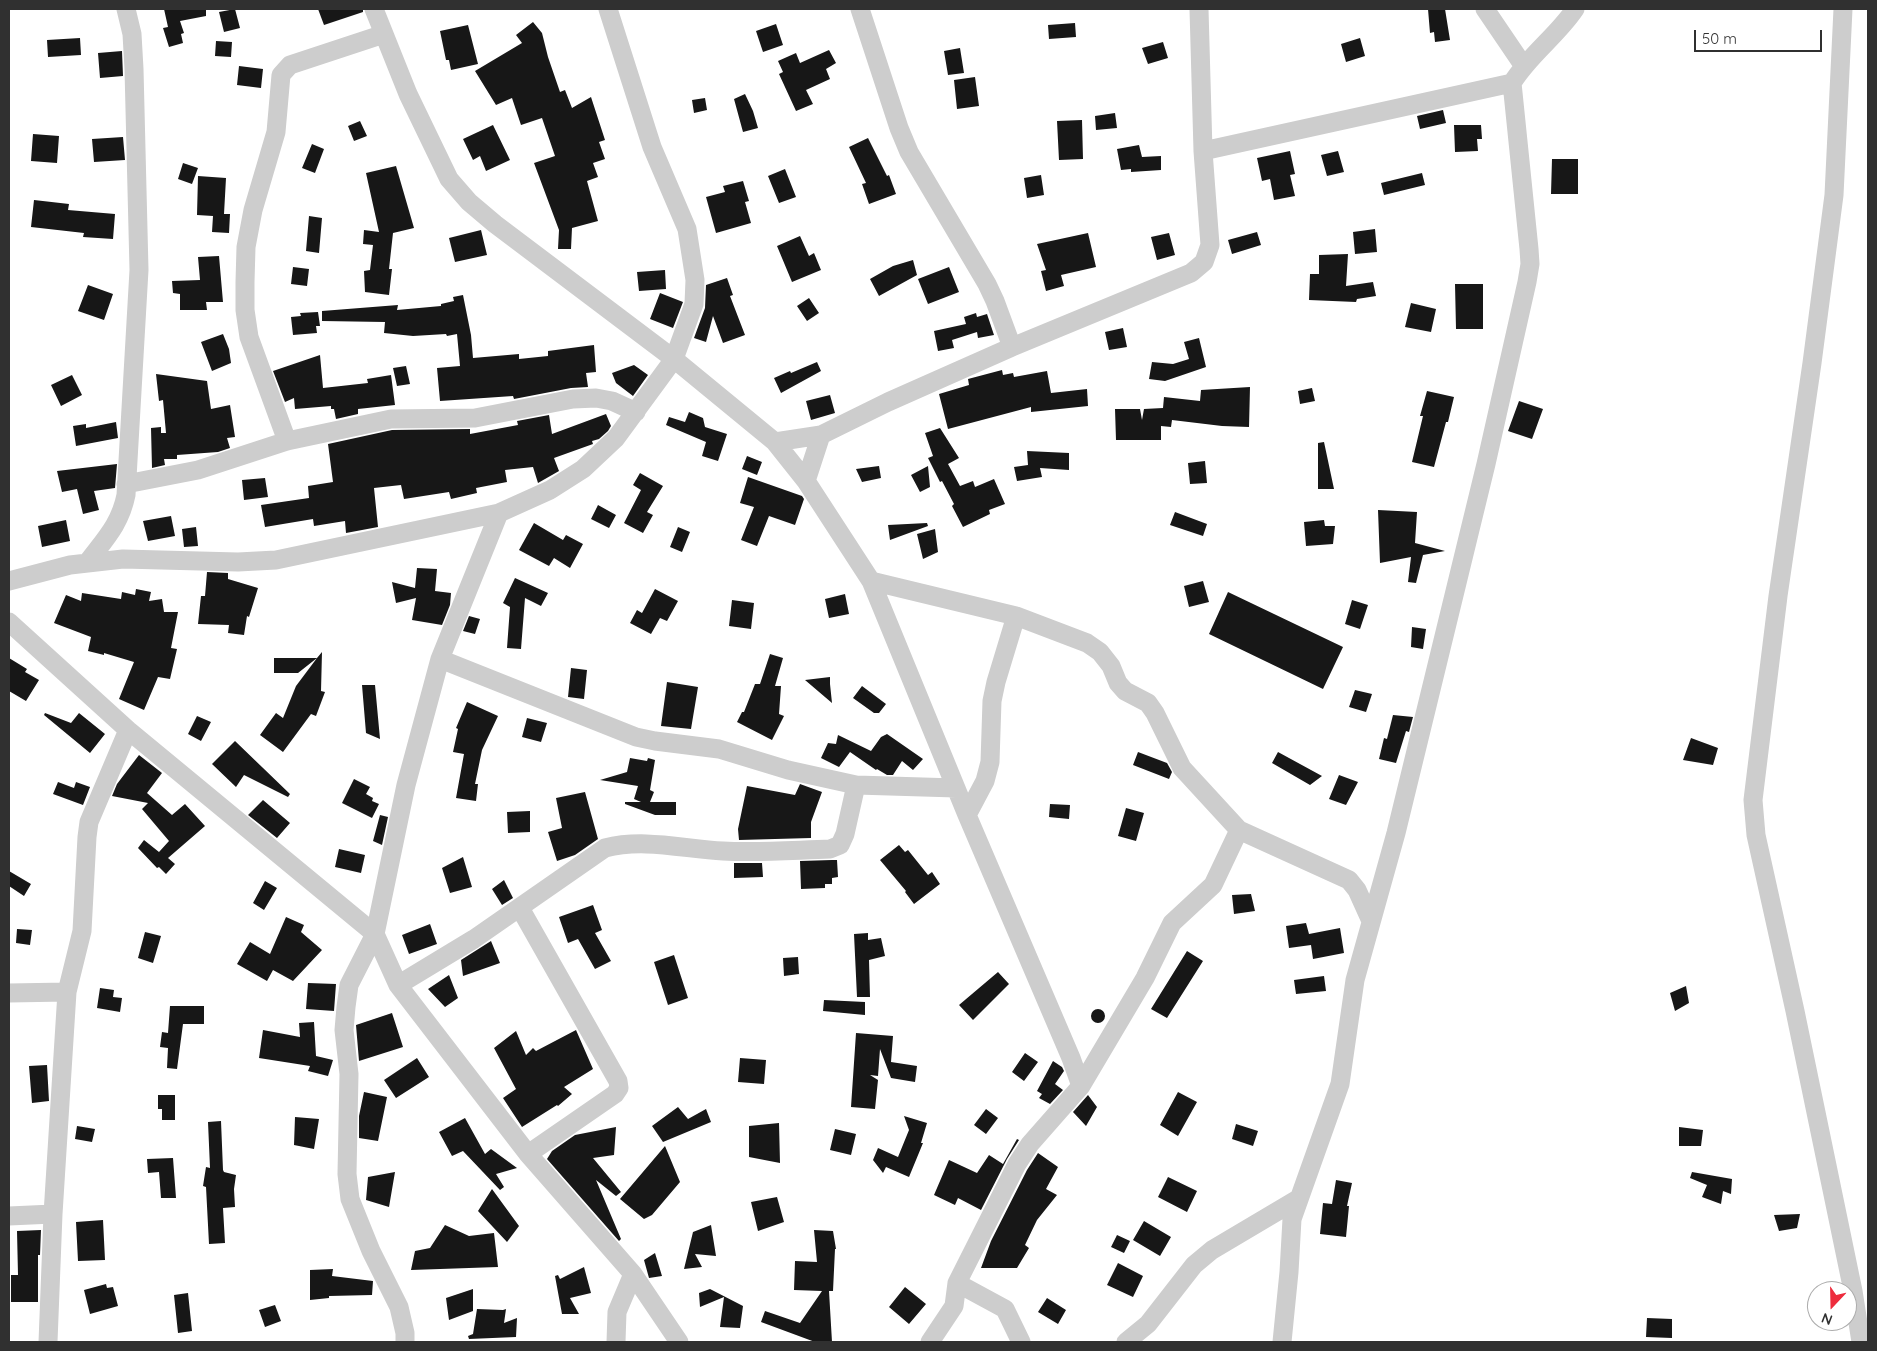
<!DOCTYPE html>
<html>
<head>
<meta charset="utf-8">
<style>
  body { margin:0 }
  #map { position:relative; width:1877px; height:1351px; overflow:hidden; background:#fff; font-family:Quicksand,sans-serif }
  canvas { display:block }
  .frame { position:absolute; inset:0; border:10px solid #303030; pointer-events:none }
  .north { position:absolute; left:1807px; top:1281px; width:50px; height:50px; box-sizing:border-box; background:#fff; border:1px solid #acacac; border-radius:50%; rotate:201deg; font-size:14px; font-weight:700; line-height:20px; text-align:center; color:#303030 }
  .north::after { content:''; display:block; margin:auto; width:18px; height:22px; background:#ed2c3d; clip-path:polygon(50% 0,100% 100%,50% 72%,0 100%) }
  .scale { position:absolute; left:1694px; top:30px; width:128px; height:22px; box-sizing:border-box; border:2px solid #303030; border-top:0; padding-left:6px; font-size:15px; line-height:18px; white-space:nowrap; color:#303030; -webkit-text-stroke:4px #fff; paint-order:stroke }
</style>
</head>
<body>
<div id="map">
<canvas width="1877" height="1351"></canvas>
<div class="frame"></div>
<div class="north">N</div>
<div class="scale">50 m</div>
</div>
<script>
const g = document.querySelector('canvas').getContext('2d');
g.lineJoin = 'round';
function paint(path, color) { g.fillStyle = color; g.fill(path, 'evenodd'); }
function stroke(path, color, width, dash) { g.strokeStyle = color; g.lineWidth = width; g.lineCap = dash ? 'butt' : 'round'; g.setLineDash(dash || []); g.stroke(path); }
const building = new Path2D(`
  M164,9H206V16L180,21L184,33L181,34L183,43L169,47L163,28L168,27Z
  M235,9L240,28L224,32L219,12Z
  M318,9H363V12L324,25Z
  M1428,9H1445L1450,40L1435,42L1434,32L1430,33Z
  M533,22L542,33L548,57L560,92L565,90L572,108L591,97L605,140L599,142L605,159L593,163L598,177L587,181L598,221L572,228L571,249H558L559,230L534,163L555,156L542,118L521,125L512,98L496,105L475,71L522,43L516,35Z
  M1075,23L1076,37L1049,39L1048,25Z
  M776,24L783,45L763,52L756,31Z
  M468,25L478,64L451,70L449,60H446L440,31Z
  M80,38L81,55L48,57L47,40Z
  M1360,38L1365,56L1346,62L1341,44Z
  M216,41L232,42L231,57L215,56Z
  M1163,42L1168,58L1148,64L1142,48Z
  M960,48L964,73L948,75L944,51Z
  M829,50L836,63L826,69L830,79L806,90L813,104L796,111L779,74L783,72L778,61L796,53L800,63Z
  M122,51L123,76L100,78L98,53Z
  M239,66L263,69L261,88L237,85Z
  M975,77L979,106L957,109L954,80Z
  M745,94L753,111L758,128L743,132L734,99Z
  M705,98L707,110L694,113L692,100Z
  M1443,110L1446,123L1420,129L1417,116Z
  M1115,113L1117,128L1096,130L1095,116Z
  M1082,120L1083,159L1059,160L1057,121Z
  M360,121L367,136L354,141L348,126Z
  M493,125L510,160L486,171L480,156L473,160L463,139Z
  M1454,125H1481L1482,139H1477L1478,151L1455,152Z
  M33,134L59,136L57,163L31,161Z
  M123,137L125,160L94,162L92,139Z
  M868,138L887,176L889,175L896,194L869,204L862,184L866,183L849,147Z
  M312,144L324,149L315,173L302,168Z
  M1139,145L1142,157L1161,156V170L1131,172V169L1121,170L1117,149Z
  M1290,151L1295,174L1290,175L1295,196L1274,200L1270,179L1262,181L1257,158Z
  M1338,151L1344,172L1327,176L1321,155Z
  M1552,159H1578V194H1551Z
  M183,163L198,168L192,184L178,179Z
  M396,166L414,228L393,233L389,269H392L389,295L365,292L364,271L370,270L373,245L363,244L364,230L379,232L366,173Z
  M785,169L796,197L779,203L768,176Z
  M1422,173L1425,185L1384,195L1381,183Z
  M1041,175L1044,195L1027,198L1024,178Z
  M198,176L226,178L224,214H230L229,233L212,232L213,216L197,215Z
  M743,181L749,201L745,202L751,223L716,233L706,197L725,192L723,186Z
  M34,200L69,204L68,210L115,214L113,239L83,237L84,233L31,227Z
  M309,216L322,218L319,253L306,251Z
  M1375,229L1377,252L1355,254L1353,232Z
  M481,230L487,255L455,262L449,238Z
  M1257,232L1261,245L1232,254L1228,240Z
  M1088,233L1096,267L1061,275L1064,286L1046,291L1041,271L1046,270L1037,244Z
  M1169,233L1175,255L1157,260L1151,237Z
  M800,236L809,256L814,253L821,270L792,282L777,246Z
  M1348,254L1346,286L1373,282L1376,296L1357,299L1356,302L1309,300L1310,274H1319V255Z
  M219,256L223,302H206L207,310H180V294L173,293L172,281L200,280L198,257Z
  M913,260L917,275L879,296L870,279L893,266Z
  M293,267L309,269L307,286L291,284Z
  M949,267L959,292L928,304L918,279Z
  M665,270L666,289L639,291L637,272Z
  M727,278L733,295L730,296L745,335L723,343L713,316L706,342L694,338L705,308L706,285Z
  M1455,284H1483V329H1456Z
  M88,285L113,294L104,320L78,311Z
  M660,293L683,302L673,328L650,319Z
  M463,295L471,335L473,358L519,354V359L548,356V351L594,345L596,372L586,373L588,387L571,388L514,399L513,396L440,401L437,368L460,366L457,334L447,336L446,334L413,336L384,333L385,322L322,321V311L398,305L397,310L441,306V304L454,301L453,297Z
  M809,298L819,313L807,321L797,306Z
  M1411,303L1436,309L1431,332L1405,327Z
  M318,312L320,326H316L317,333L293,335L291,317L301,316L300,313Z
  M976,313L977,317L987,314L994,335L978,338L977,332L952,340L954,348L938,351L934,331L966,324L964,317Z
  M1123,328L1127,347L1109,350L1105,332Z
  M223,334L229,349L231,363L212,371L201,342Z
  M1199,338L1206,367L1165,381L1149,379L1152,362L1173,364L1189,359L1184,342Z
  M320,355L323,388L368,383L367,379L391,375L395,405L358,409V414L336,419L334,409H331V406L295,409L294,398L285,402L273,371Z
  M817,362L821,371L781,393L774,378L790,371L791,373Z
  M634,365L648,375L633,396L616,383L612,373Z
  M406,366L410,384L397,386L393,368Z
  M1002,370L1003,375L1013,373L1014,377L1047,371L1051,393L1087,389L1088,406L1031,412V407L948,429L939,394L969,385L968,379Z
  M156,374L207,381L211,409L230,405L235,437L227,438L230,448L218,452L177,455V459H164L165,465L152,468L151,428L161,427V433H166L163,400L159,401Z
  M72,375L82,395L61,406L51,385Z
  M1250,387L1249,427L1222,426L1172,420L1171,427L1161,426V440H1116L1115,409H1140L1142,420L1144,409L1163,408L1164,397L1200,401L1201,390Z
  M1312,388L1315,401L1300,404L1298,391Z
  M1427,391L1454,397L1448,422H1446L1434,467L1412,462L1423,416H1420Z
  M830,395L835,413L811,420L806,401Z
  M1519,401L1543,409L1532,439L1508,431Z
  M689,412L703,418L705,427L727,434L718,461L702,456L706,442L666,425L669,417L685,422Z
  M606,414L611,426L608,431L599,439L592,441L593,444L554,458L559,471L538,483L533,467L505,470L507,482L476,488L477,493L451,499L449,492L404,499L401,485L374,488L378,527L346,533L345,521L314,526L313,519L265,527L261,505L309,498L308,486L333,482L328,444L392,430L470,429V434L518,425L517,421L549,415L552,434Z
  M116,422L118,438L76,446L73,426L86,424V428Z
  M940,428L959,458L948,464L960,486L973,481L975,487L994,479L1005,504L989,510L990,514L963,527L952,506L954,504L942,481L940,482L928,458L933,456L925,433Z
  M1324,442L1334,489H1318V443Z
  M1027,451L1069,453V470L1040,468L1042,477L1017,481L1014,467L1028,465Z
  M747,456L762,462L757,475L742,469Z
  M1205,461L1207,483L1190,484L1188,463Z
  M117,464L115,488L94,491L99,510L83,514L77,489L62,492L57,471Z
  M879,466L881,478L862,482L856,469Z
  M928,466L930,487L920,492L911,475Z
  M640,473L663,486L647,512L653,515L643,533L624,523L641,490L633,485Z
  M748,477L802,496L804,499L795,525L769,516L757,546L741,540L754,507L740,503Z
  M265,478L268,497L244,500L242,480Z
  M598,505L616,515L609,528L591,519Z
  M1378,510L1417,512L1415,543L1445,551L1423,555L1416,583L1408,582L1411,557L1380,563Z
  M1175,512L1207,524L1203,536L1170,525Z
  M171,516L175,536L148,541L143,521Z
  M66,520L70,541L42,547L38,526Z
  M1324,520L1325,526H1335L1333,544L1306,546L1304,522Z
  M534,523L563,540L566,535L583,544L570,568L554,558L549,566L519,550Z
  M927,523L928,526L890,540L888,525Z
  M196,527L198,546L184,547L182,529Z
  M678,527L690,532L682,552L670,547Z
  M935,529L938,552L923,559L917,534Z
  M417,568L437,569L435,591L451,593L450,605L442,625L412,620L416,598L396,603L392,582L415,588Z
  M207,572L228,573V579L258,588L249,617L247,616L244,635L228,633L229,625L198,624L201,596H205Z
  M515,578L548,593L541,606L525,598L521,649L507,648L510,607L503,603Z
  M1203,581L1209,602L1189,607L1184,586Z
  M136,589L151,592L149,601L162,599L164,612H178L171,648L177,649L170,679L158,677L144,710L119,699L134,662L104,653V655L88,651L91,637L54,623L66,595L81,601L82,593L121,599L122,592L135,595Z
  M655,589L678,601L667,621L660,618L651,634L630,623L637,610L642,613Z
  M1228,592L1343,647L1323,689L1209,634Z
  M845,594L849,614L829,618L825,599Z
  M732,600L754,603L751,629L729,626Z
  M1352,600L1368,605L1360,629L1345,624Z
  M469,616L480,619L475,634L463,631Z
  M1412,627L1426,629L1423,649L1411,647Z
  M322,652L321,691L325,692L316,716L311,714L283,752L260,735L276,713L283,718L296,686L317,658L298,673H274V658H317Z
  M770,654L783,658L775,686H781L779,714L784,716L772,740L737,722L742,712H744L755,684H760Z
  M9,658L27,669L25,672L39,680L26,701L9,691Z
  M571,668L587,670L584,699L568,697Z
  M830,677V684L832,703L805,680Z
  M667,682L698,687L691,729L661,726Z
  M362,685H375L380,739L366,733Z
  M862,686L886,704L879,713H874L853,698Z
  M1355,690L1372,694L1366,712L1349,707Z
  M467,702L498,716L482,750L475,784H478L476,801L456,798L464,754L453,752L458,729L456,728Z
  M45,713L71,723L79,713L105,734L90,753L44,715Z
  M1393,715L1413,717L1409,732L1406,731L1396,763L1379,759L1384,738L1387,739Z
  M197,716L211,722L201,741L188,734Z
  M527,718L547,723L541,742L522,737Z
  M887,734L923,759L913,770L902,761L893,775H887L877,769L876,770L850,752L839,767L821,758L828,743L836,744L838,735L871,751L881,737Z
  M1691,738L1718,748L1713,765L1683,760Z
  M235,741L290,794L288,797L244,775L236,787L212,764Z
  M1138,752L1167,763L1172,772L1169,779L1133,765Z
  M1278,752L1322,776L1310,785L1272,763Z
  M139,755L162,773L147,793L172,815L185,804L205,826L168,858L175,864L166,874L159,867L157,868L138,848L144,840L159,852L169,841L142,809L148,803L112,796L117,784Z
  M630,758L647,761L648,758L655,760L650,790L654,792L650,802H676V815H655L625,804V802H641L634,799L638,786L600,780L627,772Z
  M1339,775L1358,782L1346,805L1329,799Z
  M354,779L370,787L366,794L373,798L372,801L379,804L372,818L342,803Z
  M58,782L74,788L76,782L90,787L83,805L53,794Z
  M800,784L822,792L811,822V838L739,840L738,829L747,786L795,795Z
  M585,792L598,839L575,855L557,861L548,832L562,828L556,798Z
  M263,800L290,823L277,838L248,815Z
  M1050,804L1070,805L1069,819L1049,817Z
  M1126,808L1144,813L1136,841L1118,836Z
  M530,811V832L508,833L507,812Z
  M380,815L388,817L382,845L373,841Z
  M899,845L905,852L908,850L928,875L932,872L940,884L914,904L905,892L906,891L880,860Z
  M339,849L365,855L361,873L335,867Z
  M463,857L472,887L450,893L442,868Z
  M832,860H837L838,877L832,878V884H825V888L801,889L800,861Z
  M734,863H762L763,877L734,878Z
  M9,871L31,884L24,896L9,886Z
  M504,880L513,898L502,905L492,889Z
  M265,881L277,888L264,910L253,903Z
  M1251,894L1255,911L1234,914L1232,895Z
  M593,905L602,930L595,933L611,961L595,969L578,939L568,943L559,917Z
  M286,917L304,925L301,932L322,950L293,981L273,970L267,981L237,964L250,942L270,954Z
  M1306,923L1309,934L1340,928L1344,953L1313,959L1311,945L1289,948L1286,926Z
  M430,924L437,944L409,954L402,935Z
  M17,929L32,930L30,945L16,943Z
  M145,932L161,936L153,963L138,958Z
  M868,933V940L881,938L885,956L869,960L870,997H857L854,934Z
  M491,941L500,963L463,976L461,960Z
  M1187,951L1203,961L1167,1018L1151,1009Z
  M674,955L688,998L668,1005L654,962Z
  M798,957L799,974L784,976L783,958Z
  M998,972L1009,984L973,1020L959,1005Z
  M449,975L458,998L445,1007L428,989Z
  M1324,976L1326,991L1296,994L1294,980Z
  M308,983L336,984L334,1011L306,1009Z
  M1686,986L1689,1003L1675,1011L1670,993Z
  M100,988L114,990L113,997L122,998L120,1012L97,1008Z
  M824,1000L865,1002V1015L823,1011Z
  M170,1006H204V1024H183L177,1069L167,1068L168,1048L160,1047L162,1032L168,1033Z
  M1091 1016a7 7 0 1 1 14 0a7 7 0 1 1-14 0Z
  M392,1013L403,1047L359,1061L356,1025Z
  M314,1022L316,1056L333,1060L328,1076L308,1071L310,1066L259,1058L263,1030L300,1037L299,1023Z
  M576,1030L593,1069L564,1087L572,1094L558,1106L557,1105L522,1127L503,1098L516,1089L494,1048L516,1031L526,1055L533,1048L536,1051Z
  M856,1033L893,1036L891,1062L917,1066L915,1082L891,1078L880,1049L878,1076L870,1075L878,1080L875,1109L851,1107Z
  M1025,1053L1038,1062L1024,1081L1012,1072Z
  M417,1058L429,1077L396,1098L384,1080Z
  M740,1058L766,1060L764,1084L738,1082Z
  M1053,1061L1062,1067L1064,1071L1055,1084L1063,1090L1050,1104L1039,1098L1042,1094L1037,1091Z
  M47,1065L49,1101L32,1103L29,1066Z
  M364,1092L387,1097L378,1141L359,1138V1116Z
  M1178,1092L1197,1102L1178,1136L1160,1125Z
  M158,1095H175V1120H162V1109H158Z
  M1088,1095L1097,1107L1086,1126L1073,1112Z
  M678,1107L688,1119L706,1109L711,1122L663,1142L652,1126Z
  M986,1109L998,1118L986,1134L974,1125Z
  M904,1116L927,1123L921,1143H923L909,1177L886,1167L883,1173L873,1160L878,1148L898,1157L909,1130Z
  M295,1117L319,1119L314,1149L294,1145Z
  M465,1118L485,1154L491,1149L517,1168L496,1174L504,1187L500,1190L463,1151L452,1156L439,1132Z
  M221,1121L223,1170L224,1172L236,1175L234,1189L235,1207L223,1208L225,1243L209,1244L206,1187L203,1186L206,1167L210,1168L208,1122Z
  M779,1123L780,1163L749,1157V1126Z
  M1236,1124L1258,1131L1253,1146L1232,1139Z
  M77,1126L95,1129L92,1142L75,1139Z
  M616,1127L614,1155L593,1158L621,1192L616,1196L596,1180L621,1239L619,1241L547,1159L552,1151L575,1135Z
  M1679,1127L1703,1130L1701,1146H1679Z
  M835,1129L856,1134L851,1155L830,1150Z
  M1017,1139L1019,1140L1007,1159L981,1210L958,1198L955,1205L934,1195L949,1160L977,1173L989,1155L1003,1164Z
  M665,1146L680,1182L652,1215L644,1219L620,1199Z
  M1038,1153L1058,1167L1046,1189L1057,1195L1037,1220L1025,1245L1029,1248L1017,1268H981L991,1241L1027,1170Z
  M173,1158L176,1198H161L159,1172L148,1173L147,1159Z
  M395,1172L389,1207L366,1200L368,1177Z
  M1692,1172L1732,1179L1731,1194L1723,1191L1721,1204L1702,1197L1707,1185L1690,1178Z
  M1168,1177L1197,1191L1187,1212L1158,1197Z
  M1336,1180L1352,1183L1347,1206H1349L1346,1237L1320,1234L1323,1203L1332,1204Z
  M492,1189L519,1226L507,1242L478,1211Z
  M777,1197L784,1222L758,1231L751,1202Z
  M1800,1214L1797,1228L1779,1231L1774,1215Z
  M103,1220L105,1260L78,1261L76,1222Z
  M1144,1221L1171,1237L1160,1256L1133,1240Z
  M445,1225L469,1236L494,1233L498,1267L411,1270L415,1251L430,1248Z
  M711,1225L716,1256L695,1254L702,1267L684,1269L693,1232Z
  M41,1230L40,1255H38V1302H11V1275H18L17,1231Z
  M814,1230L833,1231L836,1249H835L833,1291H829L832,1342H815L761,1322L765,1311L800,1323L822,1291L794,1290L795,1261L817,1262Z
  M1117,1235L1130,1241L1124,1253L1111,1247Z
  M655,1253L662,1276L649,1278L644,1260Z
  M1118,1263L1143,1276L1133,1297L1107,1285Z
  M584,1267L591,1293L570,1298L579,1314H562L555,1276L558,1275L560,1279Z
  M333,1269L332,1276L373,1281L372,1295L329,1296V1298L310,1300V1270Z
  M106,1284L107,1288L113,1287L118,1306L90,1314L84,1290Z
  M905,1287L926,1304L909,1324L889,1307Z
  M473,1289V1311L449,1320L446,1298Z
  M710,1289L743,1306L740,1328L720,1327L724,1297L700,1307L699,1293Z
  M188,1293L192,1331L178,1333L174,1295Z
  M1047,1298L1066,1310L1058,1324L1038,1312Z
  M275,1305L281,1321L265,1327L259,1310Z
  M477,1309L503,1310L506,1309L504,1323L517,1318L516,1337L469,1339L468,1336L473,1334Z
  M1647,1318L1672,1319V1338L1646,1337Z`);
const minor = new Path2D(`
  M374,9L408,94L449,179L469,202L495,224L674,359L775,442L806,481L871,581L967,815L1071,1058L1081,1086
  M860,9L899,128L909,152L987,284L995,301L1012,347
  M1485,9L1523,65
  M1843,9L1834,195L1812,363L1778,596L1753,800L1756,835L1795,1011L1853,1291L1861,1342
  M1203,151L1512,83
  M287,441L249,337L245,310V282L246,247L253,210L276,132L281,75L290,65L384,34
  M775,442L821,435L888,402L1012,347L1191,273L1204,262L1210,245L1203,151L1199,9
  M806,481L821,435
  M126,484L198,470L287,441L391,419L475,418L573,399L596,398L612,401L636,412
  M87,563C104,540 120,525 126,495L139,270L134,69L132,34L126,9
  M9,581L70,565L123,559L238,562L276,560L499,513L550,490L583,469L616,438L674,359L694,304L695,280L687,229L652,147L608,9
  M871,581L1016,616L1087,643L1100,652L1111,666L1118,683L1125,691L1148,703L1155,713L1182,768L1239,830L1349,880L1357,890L1371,921
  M9,622L128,730L375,934L398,985L528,1154L633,1274L679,1342
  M440,659L636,737L655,741L719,749L788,770L856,785L956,788
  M967,815L985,781L990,762L992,701L996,682L1016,616
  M520,908L618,1081L619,1088L615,1094L528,1154
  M398,985L474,939L605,848C644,838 684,849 723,851C759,853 795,850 830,849L840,845L845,834L856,785
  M9,993L67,992
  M9,1216L53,1214
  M957,1283L1005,1309L1021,1342
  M48,1342L53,1214L67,992L82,931L87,837L89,822L128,730
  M405,1342V1333L399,1307L371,1251L350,1199L347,1174L349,1074L344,1030L346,1007L349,985L375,934L406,785L440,659L499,513
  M616,1342L617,1312L633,1274
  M930,1342L954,1306L957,1283L1017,1164L1030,1144L1081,1086L1145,978L1172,923L1213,885L1239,830
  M1126,1342L1148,1324L1194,1265L1212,1250L1298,1199
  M1282,1342L1289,1272L1292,1219L1340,1084L1355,980L1396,833L1486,464L1527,282L1530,264L1529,249L1512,83C1530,54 1556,37 1575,9`);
paint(building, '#171717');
stroke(minor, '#cdcdcd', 19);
</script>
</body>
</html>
